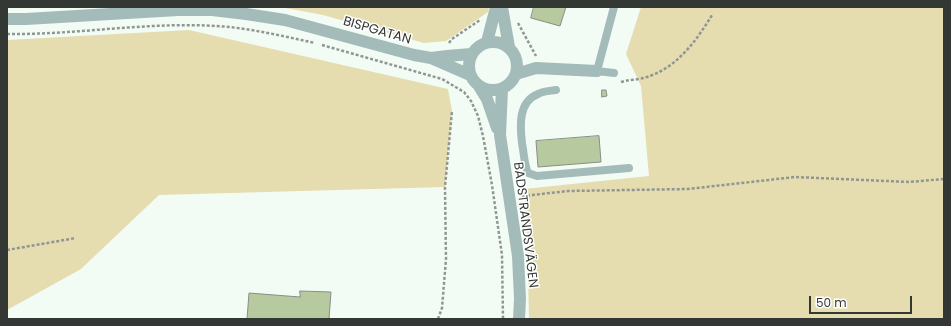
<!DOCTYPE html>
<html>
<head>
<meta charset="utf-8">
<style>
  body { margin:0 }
  #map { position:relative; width:951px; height:326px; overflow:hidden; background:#f2fcf5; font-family:Poppins,sans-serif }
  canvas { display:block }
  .frame { position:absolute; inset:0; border:8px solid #343835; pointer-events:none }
  .scale { position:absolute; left:809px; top:296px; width:103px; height:18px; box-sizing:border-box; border:2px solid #343835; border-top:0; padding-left:5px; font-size:12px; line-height:14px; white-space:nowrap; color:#343835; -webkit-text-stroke:3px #fff; paint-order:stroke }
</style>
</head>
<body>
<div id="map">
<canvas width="951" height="326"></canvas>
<div class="frame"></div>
<div class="scale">50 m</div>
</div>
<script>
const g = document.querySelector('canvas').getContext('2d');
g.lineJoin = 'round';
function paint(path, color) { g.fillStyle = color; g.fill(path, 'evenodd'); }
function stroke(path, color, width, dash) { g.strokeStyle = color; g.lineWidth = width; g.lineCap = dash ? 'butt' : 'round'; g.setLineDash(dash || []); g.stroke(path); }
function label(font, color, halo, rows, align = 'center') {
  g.font = font + ' Poppins,sans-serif'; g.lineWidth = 3; g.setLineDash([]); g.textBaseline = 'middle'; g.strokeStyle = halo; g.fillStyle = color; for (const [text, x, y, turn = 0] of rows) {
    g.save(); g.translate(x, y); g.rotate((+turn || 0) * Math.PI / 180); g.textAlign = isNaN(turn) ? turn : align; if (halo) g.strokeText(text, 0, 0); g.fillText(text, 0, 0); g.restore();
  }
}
const green = new Path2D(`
  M280,7H489L488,12L446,41L424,43L323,15Z
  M641,7H944V319H529L527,229L524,189L649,176L641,86L626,54Z
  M189,30L448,89L452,111L445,187L159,195L81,269L7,310V40Z`);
const building = new Path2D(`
  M534,7H566L560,26L531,18Z
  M602,90H606L607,96L602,97Z
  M599,136L601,162L538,167L536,141Z
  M300,291L331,292L329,319H247L249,293L300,297Z`);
const path = new Path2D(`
  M518,23L536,56
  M7,34C81,35 155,20 229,27C258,30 287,37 315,43
  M449,43L452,39L480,20
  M322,45L442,79L464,92L471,101L478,116L483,136L492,185L502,255L503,319
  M621,82C627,80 633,80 639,79C674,72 695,43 712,15
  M523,195V196L568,191L688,189L795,177L909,182L944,179
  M7,250L76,238
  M438,319L442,308L446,259L445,187L452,111`);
const service = new Path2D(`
  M614,73L597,71L614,7
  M556,90C550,91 543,91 538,94C518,102 520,126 522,143C524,153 524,164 528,173L537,176L629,168`);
const minor = new Path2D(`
  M502,7L509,47
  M7,19H26L178,10H212L246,14L285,20L414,55L431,58L470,75
  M469 66a24 24 0 1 1 48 0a24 24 0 1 1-48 0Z
  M487,42L496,7
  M431,58L447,56L471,54
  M516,74L536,68L597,71
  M479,86L487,99L497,128
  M502,89L500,135L518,256L520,299L519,319`);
const streetNames = [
  ["BISPGATAN",377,31,16],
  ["BADSTRANDSVÄGEN",525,225,83]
];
paint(green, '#e5dcb0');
paint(building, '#b6c99f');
stroke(building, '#8a8e86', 1);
stroke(path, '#909792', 2.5, [3, 2]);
stroke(service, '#a3bcb9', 8);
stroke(minor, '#a3bcb9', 12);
label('13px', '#343835', '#fff', streetNames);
</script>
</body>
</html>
